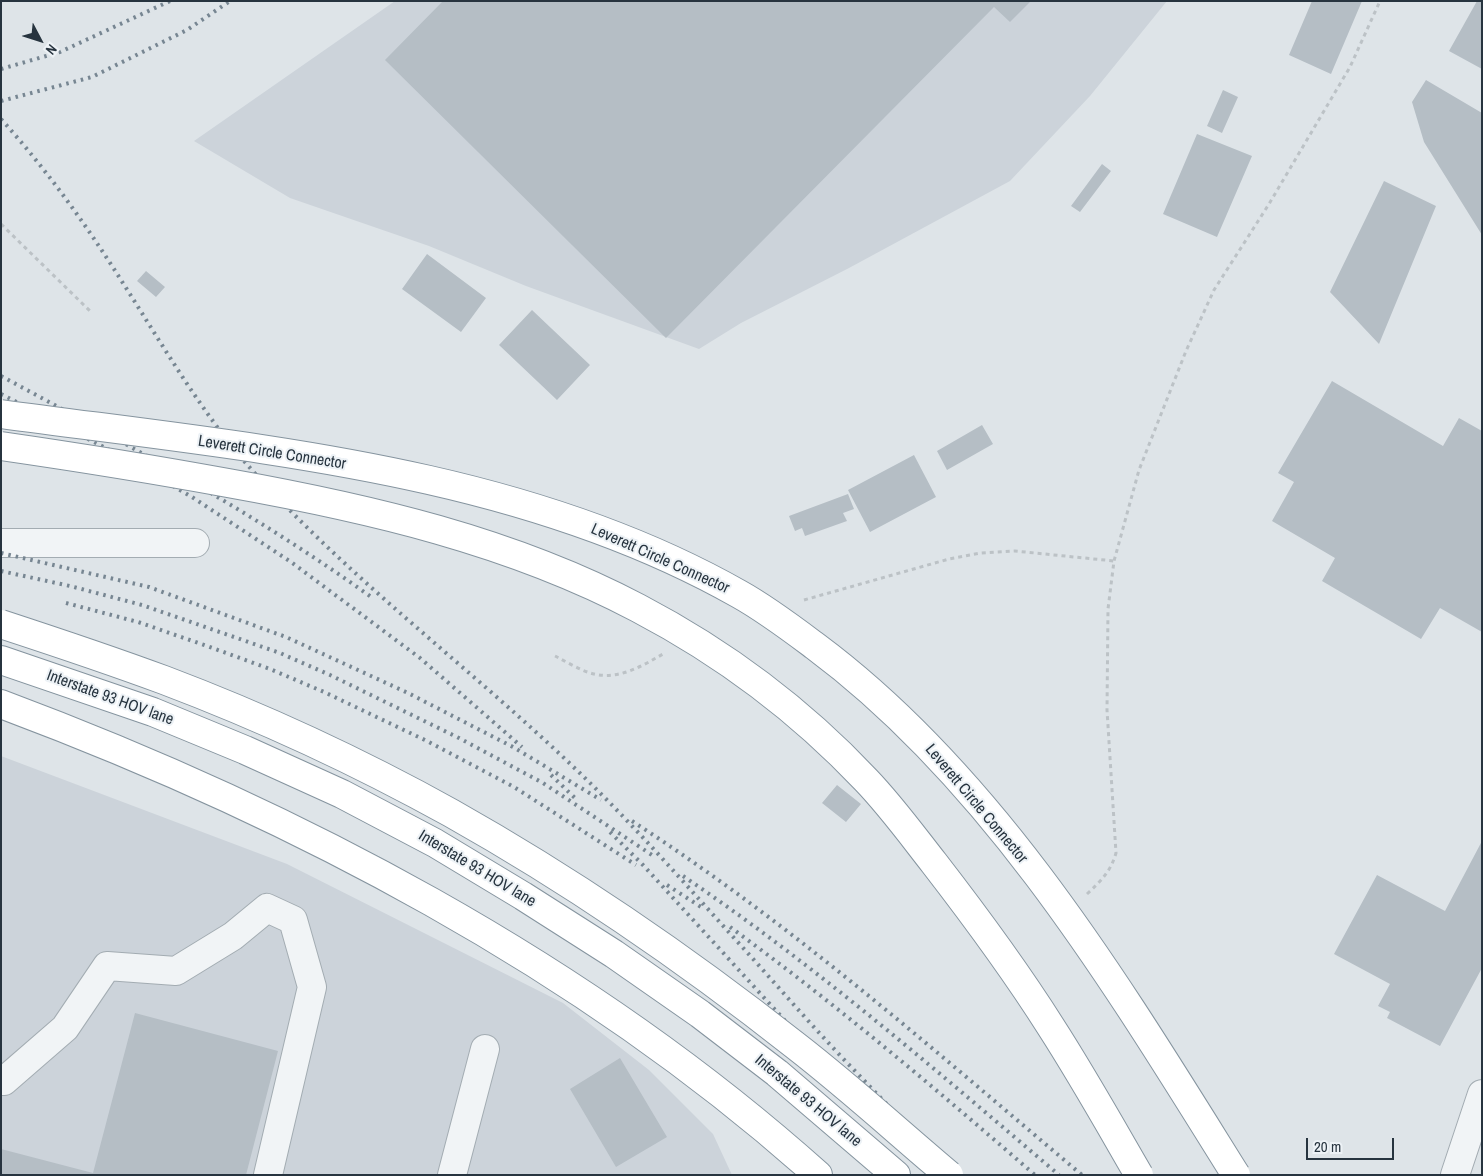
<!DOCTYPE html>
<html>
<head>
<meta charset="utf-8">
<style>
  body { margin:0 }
  #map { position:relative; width:1483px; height:1176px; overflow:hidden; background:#dee4e8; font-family:"Archivo Narrow",sans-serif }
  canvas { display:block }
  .frame { position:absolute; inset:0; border:2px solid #27343f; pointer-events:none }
  .north { position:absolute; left:15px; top:15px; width:50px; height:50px; -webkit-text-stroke:4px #edf2f6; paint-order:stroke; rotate:130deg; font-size:14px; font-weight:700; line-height:20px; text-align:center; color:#27343f }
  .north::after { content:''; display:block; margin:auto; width:18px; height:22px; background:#27343f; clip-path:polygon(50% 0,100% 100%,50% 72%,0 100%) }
  .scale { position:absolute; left:1306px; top:1138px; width:88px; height:22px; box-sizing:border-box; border:2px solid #27343f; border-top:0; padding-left:6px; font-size:15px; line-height:18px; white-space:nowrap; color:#27343f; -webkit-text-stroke:4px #edf2f6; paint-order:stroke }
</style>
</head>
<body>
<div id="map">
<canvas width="1483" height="1176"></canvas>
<div class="frame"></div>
<div class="north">N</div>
<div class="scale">20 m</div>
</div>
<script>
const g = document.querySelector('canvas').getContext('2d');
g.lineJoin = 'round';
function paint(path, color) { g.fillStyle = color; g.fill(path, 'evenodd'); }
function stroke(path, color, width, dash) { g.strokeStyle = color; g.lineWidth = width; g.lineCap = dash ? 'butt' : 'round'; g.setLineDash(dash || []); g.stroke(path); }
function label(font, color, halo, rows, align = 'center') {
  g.font = font + ' "Archivo Narrow",sans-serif'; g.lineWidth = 4; g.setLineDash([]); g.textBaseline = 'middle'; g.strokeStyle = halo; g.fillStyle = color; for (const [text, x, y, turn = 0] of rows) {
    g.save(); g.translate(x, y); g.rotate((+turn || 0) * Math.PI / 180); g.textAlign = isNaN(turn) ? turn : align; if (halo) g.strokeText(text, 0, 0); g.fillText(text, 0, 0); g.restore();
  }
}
const built = new Path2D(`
  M395,1H1167L1090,96L1010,181L849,268L741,323L699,349L526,286L429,246L290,198L194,141Z
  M1,756L287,864L563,1003L649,1070L713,1134L732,1175H1Z`);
const building = new Path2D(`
  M443,1H1031L1010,22L994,7L666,338L385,60Z
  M1312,1H1362L1331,74L1289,55Z
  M1477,1H1482V69L1449,51Z
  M1426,80L1482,113V235L1424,142L1412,102Z
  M1223,90L1238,97L1222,133L1207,126Z
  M1197,134L1252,156L1217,237L1163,214Z
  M1102,164L1111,171L1080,212L1071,206Z
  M1384,181L1436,206L1379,344L1330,292Z
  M427,254L486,298L461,332L402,289Z
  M146,271L165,287L156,297L137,281Z
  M532,310L590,365L557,400L499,345Z
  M1332,381L1443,446L1459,418L1482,431V632L1440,608L1421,639L1322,581L1335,558L1272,521L1294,482L1278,473Z
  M982,425L993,444L947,470L937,451Z
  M914,455L936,497L870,532L848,490Z
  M848,494L854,509L843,513L847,521L805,536L802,528L795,531L789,516Z
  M837,785L861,804L846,822L822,803Z
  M1482,841V968L1440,1046L1387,1018L1390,1012L1378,1006L1390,984L1334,954L1377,875L1445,911Z
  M135,1013L278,1051L246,1175H1V1149L93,1173Z
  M620,1058L667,1137L616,1167L570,1089Z`);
const path = new Path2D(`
  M1,224L91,312
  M804,600L949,559L981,553L1015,551L1114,561
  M555,656C567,662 581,671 594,674C619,680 642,666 663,654
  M1087,894C1101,881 1111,871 1116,853L1107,710L1108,609L1114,561L1139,470L1186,351L1214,290L1269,204L1350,67L1380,1`);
const minor = new Path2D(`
  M1,543H195
  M1,1080L4,1081L65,1028L107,966L176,971L233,936L267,908L293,920L312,987L268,1175
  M452,1175L485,1049
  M1455,1175L1482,1094`);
const highway = new Path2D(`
  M1,660L153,712L245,750L342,794L435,843L523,896L614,954L700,1014L777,1073L896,1175
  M1,704C293,813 585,966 818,1175`);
const rail = new Path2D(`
  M1,69L60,52L170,1
  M1,101L92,77L187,30L230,1
  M1,119C46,169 85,223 121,280C162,344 201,412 251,469C354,584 479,674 589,782C643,835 693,893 745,950C782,991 818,1033 856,1072C889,1107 923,1141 957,1175
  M1,376C129,445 256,514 374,599
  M1,394L123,457L192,497L291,562L420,658L522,747
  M1,553L149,587L286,637L408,693L513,747L601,800
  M1,571L70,586L142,605L280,653L330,675L459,738L543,783L652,855
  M66,603L138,622L207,646L270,669L324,692L427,741L514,787L636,865
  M551,775L576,799
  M632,821C793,925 936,1052 1082,1175
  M610,832L643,865L841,1082L932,1175
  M683,876C816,966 937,1071 1059,1175
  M667,885L701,907
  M730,927C836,1004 936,1089 1035,1175`);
const highwayBridge = new Path2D(`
  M1,414C249,448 517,468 739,594C766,609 791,628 815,646C994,779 1119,988 1236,1175
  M1,446C77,457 152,469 228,483C368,508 511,541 638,608C722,652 801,711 866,780C891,806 912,835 934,863C975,916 1015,970 1051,1027C1082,1075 1110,1125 1139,1175
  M1,624C56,642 110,660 164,680C262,717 359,762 451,813C572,881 687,960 796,1046C849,1087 898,1132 949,1175`);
const streetNames = [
  ["Leverett Circle Connector",272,453,9],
  ["Leverett Circle Connector",660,559,24],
  ["Interstate 93 HOV lane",110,698,20],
  ["Leverett Circle Connector",976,804,50],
  ["Interstate 93 HOV lane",477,869,31],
  ["Interstate 93 HOV lane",808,1101,40]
];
paint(built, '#ccd3da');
paint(building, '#b5bec5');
stroke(minor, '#a3acb2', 30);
stroke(highway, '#85949f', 30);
stroke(path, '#bcc2c6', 3, [4, 4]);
stroke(minor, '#f1f4f6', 28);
stroke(highway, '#fff', 28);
stroke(rail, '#778692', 4, [2.5, 5]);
stroke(highwayBridge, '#85949f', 30, []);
stroke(highwayBridge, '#fff', 28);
label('16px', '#27343f', '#edf2f6', streetNames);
</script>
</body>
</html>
